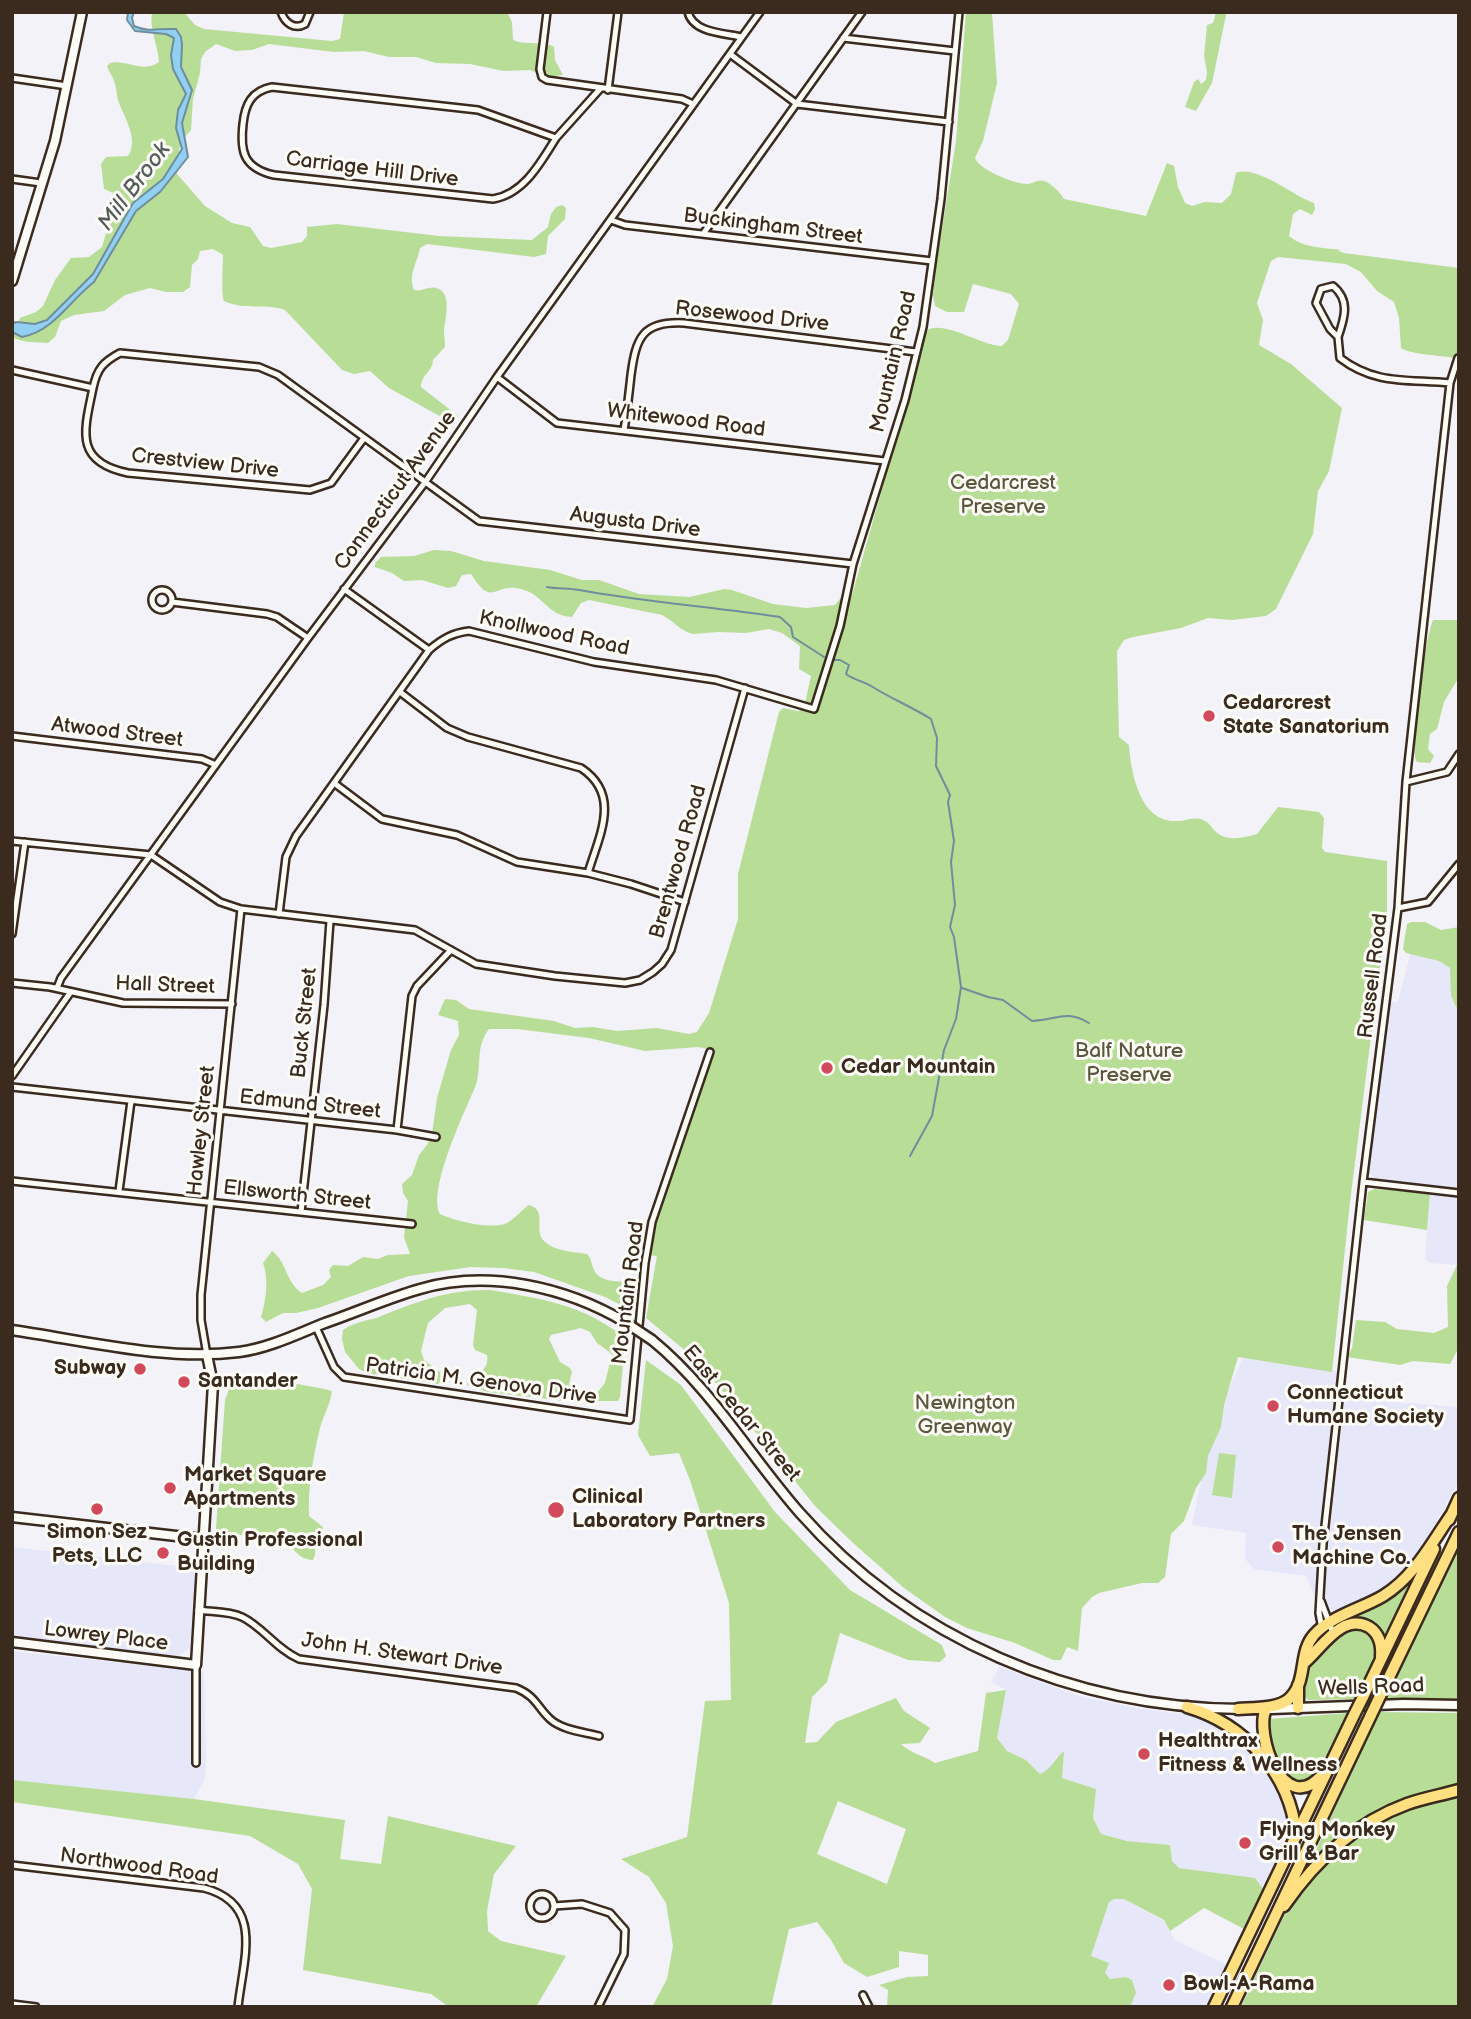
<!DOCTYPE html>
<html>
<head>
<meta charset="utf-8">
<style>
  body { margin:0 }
  #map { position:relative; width:1471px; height:2019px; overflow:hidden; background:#f3f2f8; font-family:"Balsamiq Sans",sans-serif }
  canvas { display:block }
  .frame { position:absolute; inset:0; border:14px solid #3b2a1e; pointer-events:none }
</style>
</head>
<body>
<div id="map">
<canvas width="1471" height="2019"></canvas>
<div class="frame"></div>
</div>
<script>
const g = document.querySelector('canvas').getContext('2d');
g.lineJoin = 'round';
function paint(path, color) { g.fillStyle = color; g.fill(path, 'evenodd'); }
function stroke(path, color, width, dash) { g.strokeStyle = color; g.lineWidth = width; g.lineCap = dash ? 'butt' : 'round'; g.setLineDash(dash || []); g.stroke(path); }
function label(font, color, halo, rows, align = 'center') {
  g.font = font + ' "Balsamiq Sans",sans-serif'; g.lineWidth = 6; g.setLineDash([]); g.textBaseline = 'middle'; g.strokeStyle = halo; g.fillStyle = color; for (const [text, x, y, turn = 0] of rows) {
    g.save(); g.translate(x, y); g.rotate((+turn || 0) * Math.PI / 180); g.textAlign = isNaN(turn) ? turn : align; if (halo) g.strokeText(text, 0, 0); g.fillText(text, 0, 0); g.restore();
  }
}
const built = new Path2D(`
  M1410,954H1418L1439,961L1450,968L1451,972V995L1456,1007L1459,1009V1188L1374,1179L1368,1172L1390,1002H1398Z
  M1430,1193L1459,1197V1265L1429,1263L1425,1259Z
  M1243,1358L1338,1371L1315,1597L1306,1576L1254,1569L1245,1559L1246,1533L1192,1525L1207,1451L1223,1402Z
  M1343,1398L1459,1407V1481L1415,1560L1385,1587L1340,1613L1330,1609L1324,1597Z
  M12,1547L195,1568L190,1648L178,1656L12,1637Z
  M12,1651L204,1672L206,1766L204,1781L194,1799L12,1780Z
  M999,1667L1082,1697L1142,1709L1207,1717L1248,1743L1274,1778L1289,1811L1291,1823L1289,1837L1264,1890L1254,1878L1178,1868L1172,1861L1170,1845L1127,1841L1101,1834L1093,1818L1096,1789L1062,1778L1057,1756L1049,1770L1040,1774L1026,1760L1007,1751L997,1738L1006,1690L991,1682Z
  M1114,1899H1124L1164,1921L1175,1940L1227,1965L1207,2007H1130L1136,1993L1125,1977L1110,1980L1091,1956L1109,1902Z`);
const green = new Path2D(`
  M152,12H184L195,25L204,29L332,41L340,39L344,12H507L512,22L513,40C526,46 543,40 554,47L555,60L563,75L546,77L530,70L504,71L470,64L436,63L416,57H389L364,51L334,52L269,44L252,50L235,51L216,44L205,52L201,59L200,73L193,99L191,130L180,143L177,174L205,206L232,223L250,227L263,246L271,248L302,242L307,236V227L337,224L439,236L532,240L548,227L551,214L556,207L562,205L566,208L565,219L548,236L546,254L534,257L427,244L420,248C417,264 408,274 414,290C421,292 429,286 436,288C453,292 445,319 444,330C444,335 445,341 445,347L433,360C433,371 421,375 421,387L458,416L454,424L389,388L370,371L354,374L342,370L285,310C267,303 247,311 224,301C221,295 223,263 223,255L213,249L200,251L198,259L192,265L190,287L183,292H166L150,288L125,295L104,311L74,315L61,321L55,337L48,343C37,342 22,343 12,337L20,318L36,312L43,306L55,280L71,258L89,257L102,247L108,227L122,200L121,196L104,189L101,164L106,157L128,156C139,141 125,118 119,103C116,96 117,88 114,81C112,75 109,72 107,66L110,63C128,59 142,74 159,62C158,44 149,30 152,12Z
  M966,12H992L997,83L983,141L975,158C979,170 1015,184 1028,184C1034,183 1038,179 1044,181C1052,184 1060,192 1064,199L1146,216L1167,163L1174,166L1178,187L1185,203L1192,206L1205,202L1222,203L1231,194L1236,173C1256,164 1295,197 1314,203L1315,209L1312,215L1300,209L1293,214L1289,236C1303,248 1325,248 1342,250L1338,251L1344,253L1459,268V354L1454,358C1439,355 1412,355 1401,348L1399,318L1394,302L1377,291L1361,272L1346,264L1278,257L1271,261L1257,303L1263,320L1259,345L1291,364L1342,408L1329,471L1318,491L1313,534L1276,609L1266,616L1232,620L1208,618L1181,628L1133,637L1124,640L1117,651L1119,737L1129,745C1131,773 1140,823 1177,821C1187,821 1193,816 1203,820C1210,823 1210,826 1215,831C1225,842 1244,838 1257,834L1278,807L1319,812L1324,818L1322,848L1325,852L1387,861V911L1350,1202L1332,1372L1238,1357L1224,1405L1221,1427L1208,1456L1206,1473L1196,1488L1184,1521L1171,1534L1165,1577L1158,1583H1142L1099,1593L1092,1597L1082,1608L1078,1651L1067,1647L1061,1660H1053L1015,1643L967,1628L945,1617L904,1588L852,1542L815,1506L699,1362L646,1318L657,1256L649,1255L654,1224L713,1050L698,1047L645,1051L589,1038L517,1029H489C475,1047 482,1065 476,1085C465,1111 427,1190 440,1214C455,1221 491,1230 507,1223C514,1219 522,1210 529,1205C549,1211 532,1231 545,1242C555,1251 574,1252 587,1254C592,1259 591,1264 594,1270C601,1284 620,1280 631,1283L632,1291L629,1307H625L605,1297L534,1272L503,1268L471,1267L409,1276L318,1308L296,1313H283L266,1322L261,1317C266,1301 269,1279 263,1263L272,1251C286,1260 286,1283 302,1293L323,1285L331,1277L329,1270L333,1265L348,1266L363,1257L378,1259L388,1255L410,1254L404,1237L408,1201L403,1193L402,1184L412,1175L419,1155L427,1145L432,1134L437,1098L451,1050L459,1035L458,1021L438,1015L445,999L456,1000L469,1009L554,1021L575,1028L593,1027L617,1031L657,1028L689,1034L697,1032L709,1013L738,919V874L779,712L783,708L798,711L804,708L811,676L799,669L800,646L782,633L769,629L746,633L718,632L693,634C680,631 674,621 662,615L589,600L581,603L572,617C547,616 543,594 521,589C493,582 493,609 471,574L462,575L456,586L448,588L422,580L404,581L392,573L375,567V563L381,557L414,556L434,550L451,551L484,561L550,570L582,580H599L639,594L690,597L724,589L732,590L773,604L806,608L835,605L843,595H852L927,330C945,320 982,346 1002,346L1008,340L1019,304L1011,294L973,284L964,312H947L935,306L933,295L936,267L956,141Z
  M1216,12H1225L1226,15L1212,83L1196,111L1185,107L1194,82L1198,79L1201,84L1206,80L1207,72L1204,56L1207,25L1213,23Z
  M1433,620H1459V677L1444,702L1437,729L1430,734L1428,749L1434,756L1430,763L1417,762C1408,746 1425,640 1433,620Z
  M1411,922H1425L1441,930L1459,927V1009L1456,1007L1451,995L1450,968L1439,961L1406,953L1403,949L1407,924Z
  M1374,1189L1430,1193L1427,1230L1364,1220L1368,1192Z
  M1457,1265H1459V1347L1450,1364L1413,1361L1400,1365L1347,1357L1352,1348L1356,1320L1385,1322L1397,1329L1434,1333L1448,1327L1447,1286Z
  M490,1290C532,1297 575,1303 611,1328C618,1332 623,1334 625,1342L620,1397L618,1401H596L597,1393L605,1383L612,1354L597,1343L590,1332L581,1328L551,1335L549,1339L560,1362L570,1368L572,1372L565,1401L488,1392L467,1385L471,1373C482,1374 489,1367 487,1355L475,1350L473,1345L477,1310L470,1304L445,1308L428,1323L421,1351L424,1360L440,1372L441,1380L438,1384L367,1373L359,1369L345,1352L342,1339L343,1330C354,1322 367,1321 379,1317C415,1302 450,1289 490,1290Z
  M646,1360L681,1385L775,1512L850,1590L942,1645L946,1656L940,1662L908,1660L840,1633L827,1682L812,1697L805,1743L817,1742L836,1722L896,1698L904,1711L930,1728L920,1743L901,1744C911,1754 923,1755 935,1763L978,1751L986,1693L1006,1690L997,1738L1007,1751L1026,1760L1040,1774C1052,1769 1054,1759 1064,1751L1062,1778L1096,1789L1093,1818L1101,1834L1127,1841L1170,1845L1172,1861L1179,1868L1255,1878L1264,1890L1244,1929L1204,1908L1170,1931L1164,1920L1124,1899H1114L1109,1902L1091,1956L1109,1963L1105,1973L1110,1979L1126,1977L1132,1980L1136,1993L1130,2007H887L888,1990L879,1985L907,1977L928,1976V1955L899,1951V1967L867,1977L844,1963L831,1940L817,1922L789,1929L771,2007H652L667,1979L673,1946L666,1903L649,1877L621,1859L687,1837L705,1701L731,1700L729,1603L690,1480L679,1453L650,1456L638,1435ZM838,1801L906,1829L887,1884L817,1854Z
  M242,1377C272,1382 303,1383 332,1391C330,1405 324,1414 320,1428C313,1457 308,1485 309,1516L323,1527C322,1534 319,1535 317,1540C314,1547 317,1553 313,1560C296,1559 293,1546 282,1535L270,1536L258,1533L241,1535L216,1529L225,1400L231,1384Z
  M1219,1453L1236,1455L1232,1498L1212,1495Z
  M1459,1543V1699L1386,1698Z
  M1407,1582L1410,1583L1383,1640L1375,1627H1332L1380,1602Z
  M1361,1628L1375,1637L1377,1652L1355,1699L1308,1700L1304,1695C1300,1664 1331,1633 1361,1628Z
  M1379,1712L1459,1713V1784L1401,1802L1357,1825L1311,1861Z
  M1348,1713L1313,1780L1303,1785C1299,1783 1295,1783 1292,1781C1279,1772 1268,1737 1266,1722L1268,1719Z
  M12,1780L194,1799L345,1820L340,1859L381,1864L388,1816L516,1846L494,1874L487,1911L488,1931L501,1941L566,1956L536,2007H449L431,1994L303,1970L312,1889L298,1864L250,1836L12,1802Z
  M1459,1795V2007H1241L1288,1907L1318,1869L1356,1837L1377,1823L1401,1812Z`);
const water = new Path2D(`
  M128,12H134L132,18L134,26C149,33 161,28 176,29L181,37L182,45L181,67L192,90L182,123L188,157L160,192L136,211L94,282C70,300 54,331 22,337L12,332V324L16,322L35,324L47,320L93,274L133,203L163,179L182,149L176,128L178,110L186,94L173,69L171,55L174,38L166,34L135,31L127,20Z`);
const stream = new Path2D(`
  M547,587C558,589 568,588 579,590C645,602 713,607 780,617L791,627L793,637L824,657
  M833,660H840L849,665L846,674C854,680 863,681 871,686C890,698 912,707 931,719L937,738L936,766L950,795L948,802L954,841L951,862L955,905L950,927L954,937L961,987L956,1019L944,1050L932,1116L910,1156
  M962,988L988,997L1003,1000L1032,1021C1057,1020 1066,1009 1089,1023`);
const street = new Path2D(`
  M281,12C285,23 294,30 305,24L310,12
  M547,12L540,69L542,77L547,80L682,99L693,104
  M688,12C693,33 724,33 742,37
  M843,38L955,51
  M730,54L797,104L949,122
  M12,78L67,86
  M608,90L618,12
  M556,138C541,162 524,194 493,199L274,175C243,168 240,151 243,124C245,105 251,91 272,87L478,110L556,138L600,89
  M12,179L41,183
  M611,220L625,225L932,261
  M703,234L862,12
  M1338,337C1345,317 1350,300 1333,286L1321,289L1316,303L1330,329L1338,337L1340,358C1375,385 1408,379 1450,383
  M12,370L93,388C97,369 103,362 120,353L259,367L278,375L479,521L853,564
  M497,377L557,423L885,461
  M93,388C84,431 74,462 128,473L310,490L331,483L364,438
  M624,430C627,412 629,393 631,375C636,338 642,321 684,323L916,352
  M344,589L429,650
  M152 600a10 10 0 1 1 20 0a10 10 0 1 1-20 0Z
  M172,602L267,614L277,617L308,638
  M400,692L447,728L468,737L581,768C622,795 599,836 588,873
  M12,736L202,759L216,765
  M1406,782L1447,772L1459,754
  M334,783L382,819L457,835L517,862L588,873L631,884L685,902
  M12,841L151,855L220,902L241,909L415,930L476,964L555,976L625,983L640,980L653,972L662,964L671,950L745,688
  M1398,908L1428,902L1459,864
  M279,914L286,857L296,836L429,650C442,639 452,633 469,631L594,662L716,680L814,709L840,626L853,564L905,400L923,327L941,199L959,12
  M12,934L25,842
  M12,983L50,987L123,1003L232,1004
  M57,988L61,978L308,638L426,481L497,377L760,12
  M12,1076L70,993
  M12,1087L397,1130L436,1137
  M397,1130L412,996L417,986L451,950
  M12,1181L412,1224
  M1363,1182L1459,1193
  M119,1191L131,1101
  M301,1212L324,1005L330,921
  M316,1327L334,1367L344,1377L630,1420L645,1263L652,1222L710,1052
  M207,1355L201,1320V1295L241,909
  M1321,1601L1333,1633
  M198,1610C212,1612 229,1611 242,1617C263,1627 276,1649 299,1659L516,1688C536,1696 537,1707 550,1719C562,1730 584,1732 599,1736
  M1322,1629L1319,1613L1323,1544L1363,1182L1398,908L1406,782L1450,383L1458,358
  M196,1665V1763
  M12,1865L204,1888C265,1904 243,1959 238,2007
  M530 1906a12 12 0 1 1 24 0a12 12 0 1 1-24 0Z
  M554,1906L582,1904L610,1913L625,1930L624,1954L598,2007
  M863,1995L869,2007
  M12,2004L36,2007`);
const secondary = new Path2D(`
  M12,281L55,141L82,12
  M12,1330C87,1341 164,1361 239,1352C269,1348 297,1334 325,1323C357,1312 388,1298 420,1289C488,1269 566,1287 625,1322
  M652,1340C711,1388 750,1456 800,1513C911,1639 1074,1708 1241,1709
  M12,1517L202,1539
  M12,1642L196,1665L213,1384L207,1355
  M1271,1709L1403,1704L1459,1705`);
const highway = new Path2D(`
  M1449,1520L1459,1498
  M1304,1663C1321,1649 1342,1612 1369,1627C1380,1634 1382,1645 1381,1657
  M1380,1696L1459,1532
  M1363,1697L1434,1549
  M1187,1707C1245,1724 1290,1774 1296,1834
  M1298,1708V1685
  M1238,1709C1252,1708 1278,1709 1289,1699C1308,1682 1298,1653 1314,1635C1331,1616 1361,1609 1383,1596C1414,1577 1431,1544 1451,1515
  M1266,1709C1254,1733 1283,1819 1322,1775
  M1284,1906C1315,1861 1355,1823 1407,1804C1424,1798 1442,1795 1459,1790
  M1214,2007L1354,1715
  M1232,2007L1371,1715`);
const secondaryBridge = new Path2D(`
  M625,1322L652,1340`);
const highwayBridge = new Path2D(`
  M1354,1715L1363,1697
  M1371,1715L1380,1696`);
const markers = [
  [1209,716,7,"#d1495b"],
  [827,1068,7,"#d1495b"],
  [140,1369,7,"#d1495b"],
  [184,1382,7,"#d1495b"],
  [1273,1406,7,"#d1495b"],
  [170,1488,7,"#d1495b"],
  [97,1509,7,"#d1495b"],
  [556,1510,9,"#d1495b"],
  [1278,1547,7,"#d1495b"],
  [163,1553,7,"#d1495b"],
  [1144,1754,7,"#d1495b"],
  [1245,1843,7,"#d1495b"],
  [1169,1985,7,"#d1495b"]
];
const streetNames = [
  ["Carriage Hill Drive",372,170,7],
  ["Buckingham Street",773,227,7],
  ["Rosewood Drive",752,317,6],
  ["Mountain Road",894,362,-77],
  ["Whitewood Road",686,421,7],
  ["Crestview Drive",205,464,6],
  ["Connecticut Avenue",396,491,-54],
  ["Augusta Drive",635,523,7],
  ["Knollwood Road",554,634,12],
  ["Atwood Street",117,733,7],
  ["Brentwood Road",679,862,-74],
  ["Russell Road",1374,976,-83],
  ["Hall Street",165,986,2],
  ["Buck Street",305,1023,-84],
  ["Edmund Street",310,1105,6],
  ["Hawley Street",202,1131,-84],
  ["Ellsworth Street",297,1196,6],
  ["Mountain Road",629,1293,-83],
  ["Patricia M. Genova Drive",481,1382,8],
  ["East Cedar Street",741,1414,50],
  ["Lowrey Place",106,1637,7],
  ["John H. Stewart Drive",402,1655,8],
  ["Wells Road",1371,1688,-2],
  ["Northwood Road",139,1867,8]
];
const parkNames = [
  ["Cedarcrest",1003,484],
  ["Preserve",1003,508],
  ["Balf Nature",1129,1052],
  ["Preserve",1129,1076],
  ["Newington",965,1404],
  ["Greenway",965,1428]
];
const poiNames = [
  ["Cedarcrest",1223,704],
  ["State Sanatorium",1223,728],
  ["Cedar Mountain",841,1068],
  ["Subway",126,1369,"right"],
  ["Santander",198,1382],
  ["Connecticut",1287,1394],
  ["Humane Society",1287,1418],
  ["Market Square",184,1476],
  ["Apartments",184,1500],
  ["Clinical",572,1498],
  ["Laboratory Partners",572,1522],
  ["Simon Sez",97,1533,"center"],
  ["Pets, LLC",97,1557,"center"],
  ["The Jensen",1292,1535],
  ["Machine Co.",1292,1559],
  ["Gustin Professional",177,1541],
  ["Building",177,1565],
  ["Healthtrax",1158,1742],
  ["Fitness & Wellness",1158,1766],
  ["Flying Monkey",1259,1831],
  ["Grill & Bar",1259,1855],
  ["Bowl-A-Rama",1183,1985]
];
const waterNames = [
  ["Mill Brook",135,187,-53]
];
paint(built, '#e7e7fa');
paint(green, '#b8dd97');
paint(water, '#91d0f2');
stroke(water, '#6f8e9d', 2);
stroke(stream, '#6f8e9d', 2);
stroke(street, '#3b2a1e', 10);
stroke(secondary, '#3b2a1e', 13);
stroke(highway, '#3b2a1e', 15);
stroke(street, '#fdfcf7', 5);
stroke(secondary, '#fdfcf7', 8);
stroke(highway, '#ffdf80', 10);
stroke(secondaryBridge, '#3b2a1e', 13, []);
stroke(highwayBridge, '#3b2a1e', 15, []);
stroke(secondaryBridge, '#fdfcf7', 8);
stroke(highwayBridge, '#ffdf80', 10);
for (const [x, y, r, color] of markers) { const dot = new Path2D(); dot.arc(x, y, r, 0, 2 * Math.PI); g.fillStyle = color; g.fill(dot); stroke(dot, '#fdfcf7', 2.5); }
label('21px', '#3b2a1e', '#fdfcf7', streetNames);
label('21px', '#5a573c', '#fdfcf7', parkNames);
label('bold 21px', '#3b2a1e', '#fdfcf7', poiNames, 'left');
label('italic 23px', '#555c5e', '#fdfcf7', waterNames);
</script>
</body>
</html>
